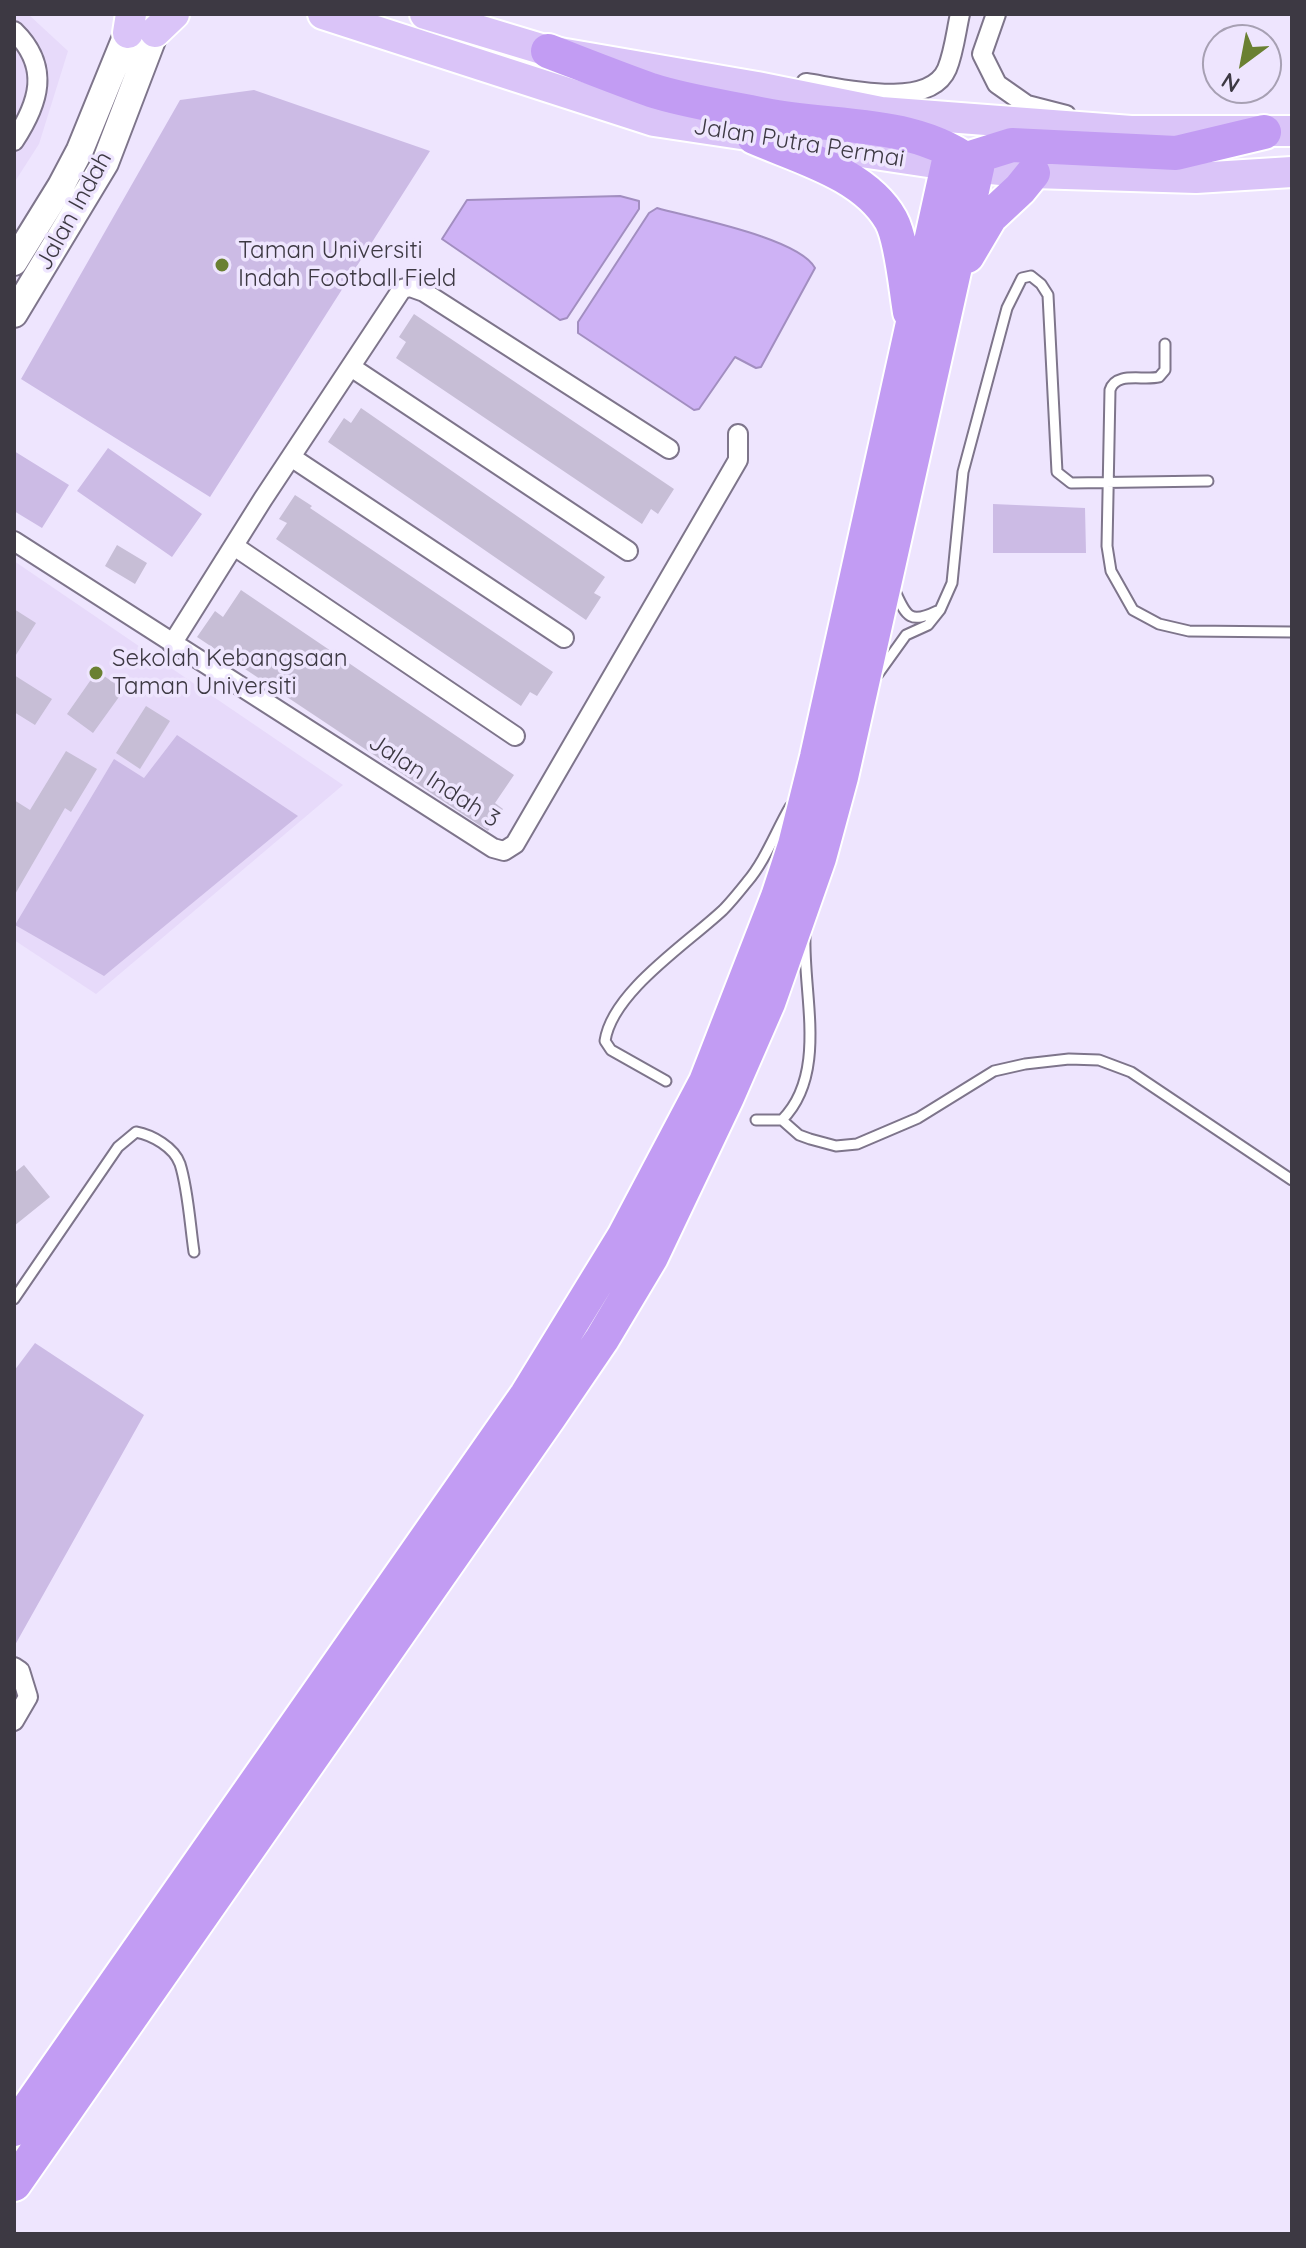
<!DOCTYPE html>
<html>
<head>
<meta charset="utf-8">
<style>
  body { margin:0 }
  #map { position:relative; width:1306px; height:2248px; overflow:hidden; background:#eee5fe; font-family:Quicksand,sans-serif }
  canvas { display:block }
  .frame { position:absolute; inset:0; border:16px solid #3d3943; pointer-events:none }
  .north { position:absolute; left:1202px; top:24px; width:80px; height:80px; box-sizing:border-box; background:#eee5fe; border:2px solid #a7a0b3; border-radius:50%; rotate:212deg; font-size:22px; font-weight:700; line-height:32px; text-align:center; color:#3d3943 }
  .north::after { content:''; display:block; margin:auto; width:28px; height:36px; background:#6a8032; clip-path:polygon(50% 0,100% 100%,50% 72%,0 100%) }
</style>
</head>
<body>
<div id="map">
<canvas width="1306" height="2248"></canvas>
<div class="frame"></div>
<div class="north">N</div>
</div>
<script>
const g = document.querySelector('canvas').getContext('2d');
g.lineJoin = 'round';
function paint(path, color) { g.fillStyle = color; g.fill(path, 'evenodd'); }
function stroke(path, color, width, dash) { g.strokeStyle = color; g.lineWidth = width; g.lineCap = dash ? 'butt' : 'round'; g.setLineDash(dash || []); g.stroke(path); }
function label(font, color, halo, rows, align = 'center') {
  g.font = font + ' Quicksand,sans-serif'; g.lineWidth = 7; g.setLineDash([]); g.textBaseline = 'middle'; g.strokeStyle = halo; g.fillStyle = color; for (const [text, x, y, turn = 0] of rows) {
    g.save(); g.translate(x, y); g.rotate((+turn || 0) * Math.PI / 180); g.textAlign = isNaN(turn) ? turn : align; if (halo) g.strokeText(text, 0, 0); g.fillText(text, 0, 0); g.restore();
  }
}
const built = new Path2D(`
  M14,14H28L68,51L39,144L14,183Z
  M14,561L343,785L96,994L14,940Z`);
const green = new Path2D(`
  M254,90L430,151L210,497L21,379L180,100Z
  M108,448L202,514L172,557L77,491Z
  M14,451L69,485L42,528L14,511Z
  M993,504L1085,508L1086,553H993Z
  M177,735L298,816L104,976L15,925L114,759L144,778Z
  M35,1343L144,1415L15,1645L14,1371Z`);
const water = new Path2D(`
  M620,196L639,201V209L567,318L560,320L442,239L467,200Z
  M657,208C692,218 799,238 815,268L761,367L756,368L735,357L699,409L694,410L578,333V322L649,213Z`);
const building = new Path2D(`
  M414,314L674,489L658,514L651,509L642,524L396,358L406,342L399,337Z
  M361,408L605,577L594,593L601,597L586,620L328,442L344,418L351,423Z
  M295,495L312,506L310,508L553,672L537,696L530,692L521,706L276,539L287,523L279,519Z
  M117,545L147,563L135,584L105,566Z
  M241,590L514,775L495,803L503,809L488,831L197,637L215,611L223,617Z
  M14,609L36,623L14,658Z
  M97,671L124,690L93,733L67,714Z
  M14,675L52,699L35,725L14,712Z
  M146,706L170,721L140,769L116,753Z
  M66,751L97,769L71,812L65,808L14,896V800L30,810Z
  M24,1165L50,1197L14,1226V1173Z`);
const lane = new Path2D(`
  M1165,344V370L1159,377C1143,381 1116,371 1110,390L1107,546L1111,571L1133,610L1159,624L1189,631L1292,632
  M894,589C906,615 908,625 937,611
  M878,674L906,635L928,625L940,610L952,583L963,472L1007,308L1022,278L1031,276L1041,284L1048,295L1057,472L1071,483L1208,481
  M666,1081L611,1050L605,1041C612,992 688,943 723,910C731,902 739,892 747,882C765,861 776,831 790,807
  M756,1120H782L799,1135L810,1139L836,1146L857,1144L918,1118L994,1071L1025,1064L1069,1059L1099,1060L1131,1072L1292,1180
  M782,1120C828,1074 803,995 805,936
  M14,1299L118,1147L136,1132C152,1135 174,1147 180,1164C188,1189 190,1225 194,1252`);
const street = new Path2D(`
  M996,14L982,54L997,84L1027,105L1066,115
  M14,31C51,67 39,103 14,141
  M806,83C840,88 929,111 947,69C954,52 956,32 960,14
  M351,367L628,551
  M291,457L564,638
  M14,541L493,848L504,851L515,844L738,460V434
  M234,546L515,736
  M172,644L263,499L402,289L410,287L424,292L669,449
  M14,1667L20,1671L28,1697L14,1721`);
const secondary = new Path2D(`
  M14,262L61,186L80,150L135,15
  M14,314L105,163L162,14`);
const primary = new Path2D(`
  M323,14L654,121L948,165L1033,173L1196,178L1292,172
  M425,14L548,51L757,87L881,112L1131,131H1292
  M155,32L174,14
  M128,33L131,14`);
const highway = new Path2D(`
  M754,137C800,157 865,174 891,220C902,240 906,289 910,312
  M967,256L990,217L1020,189L1033,173
  M14,2129L527,1395L624,1237L706,1082L778,897L795,845L817,757L948,165L1012,145L1176,153L1264,132
  M14,2184L549,1417L602,1339L651,1257L727,1097L768,1003L819,858L841,777L977,168C918,119 836,129 765,115C728,107 688,102 651,90C617,78 582,64 548,51`);
const markers = [
  [222,265,8,"#6a8032"],
  [96,673,8,"#6a8032"]
];
const streetNames = [
  ["Jalan Putra Permai",799,143,9],
  ["Jalan Indah",74,211,-61],
  ["Jalan Indah 3",434,781,33]
];
const poiNames = [
  ["Taman Universiti",238,251],
  ["Indah Football Field",238,279],
  ["Sekolah Kebangsaan",112,659],
  ["Taman Universiti",112,687]
];
paint(built, '#e7dafa');
paint(green, '#ccbbe5');
paint(water, '#ceb2f5');
stroke(water, '#a28ec0', 2);
paint(building, '#c7bed6');
stroke(lane, '#7e758b', 13);
stroke(street, '#7e758b', 22);
stroke(secondary, '#7e758b', 30);
stroke(primary, '#fff', 34);
stroke(highway, '#fff', 38);
stroke(lane, '#fff', 9);
stroke(street, '#fff', 18);
stroke(secondary, '#fff', 26);
stroke(primary, '#dac4f8', 30);
stroke(highway, '#c29cf3', 34);
for (const [x, y, r, color] of markers) { const dot = new Path2D(); dot.arc(x, y, r, 0, 2 * Math.PI); g.fillStyle = color; g.fill(dot); stroke(dot, '#eee5fe', 3); }
label('24px', '#3d3943', '#eee5fe', streetNames);
label('24px', '#3d3943', '#eee5fe', poiNames, 'left');
</script>
</body>
</html>
